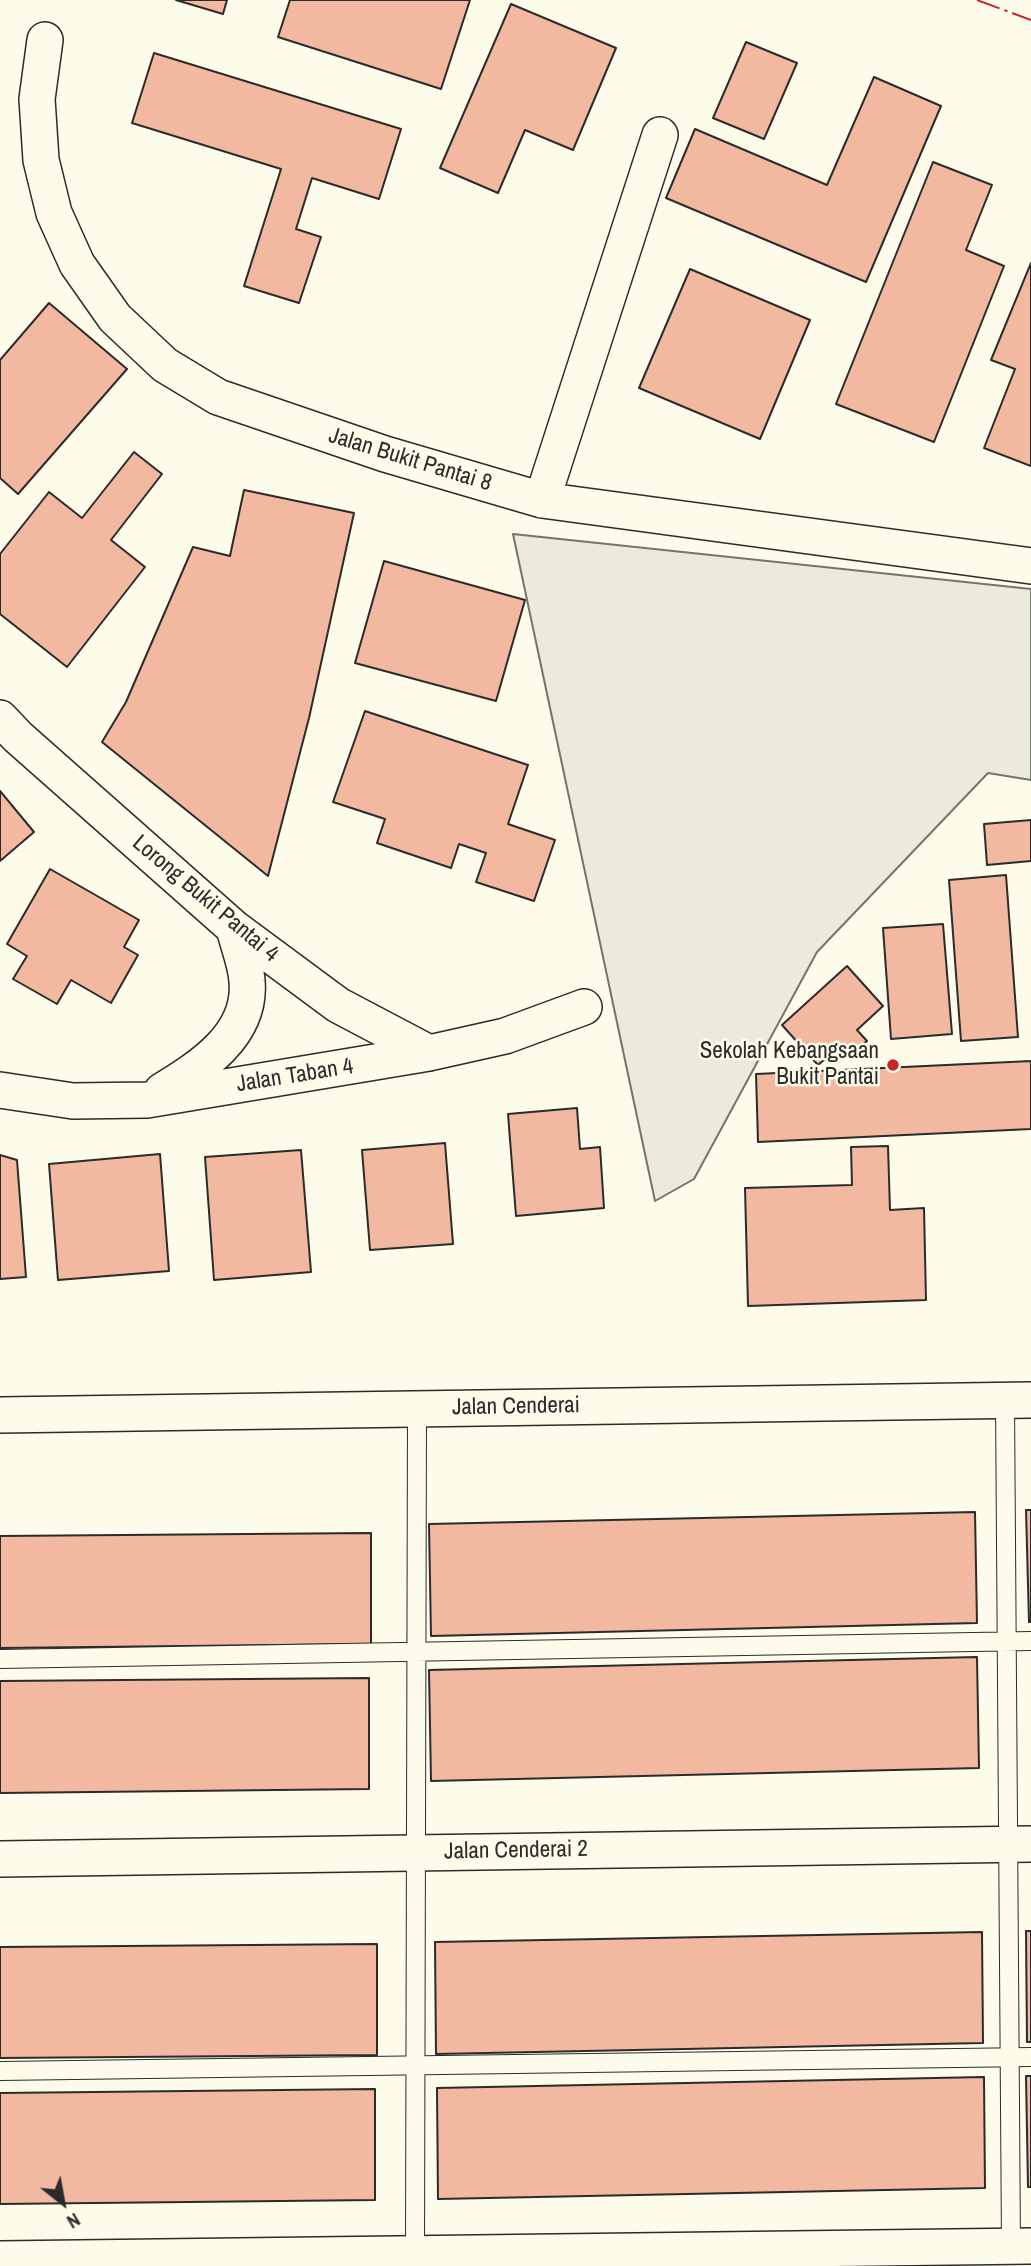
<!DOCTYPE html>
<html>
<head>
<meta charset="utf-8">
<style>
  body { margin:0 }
  #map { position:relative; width:1031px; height:2266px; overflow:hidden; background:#fdfbea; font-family:"Archivo Narrow",sans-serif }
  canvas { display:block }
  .north { position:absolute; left:28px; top:2168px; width:70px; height:70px; -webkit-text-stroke:5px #fdfbea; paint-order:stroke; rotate:149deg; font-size:19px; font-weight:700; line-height:28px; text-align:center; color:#2b2b2b }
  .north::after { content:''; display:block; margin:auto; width:24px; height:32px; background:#2b2b2b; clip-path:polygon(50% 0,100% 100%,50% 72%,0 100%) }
</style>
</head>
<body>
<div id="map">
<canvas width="1031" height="2266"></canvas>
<div class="north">N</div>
</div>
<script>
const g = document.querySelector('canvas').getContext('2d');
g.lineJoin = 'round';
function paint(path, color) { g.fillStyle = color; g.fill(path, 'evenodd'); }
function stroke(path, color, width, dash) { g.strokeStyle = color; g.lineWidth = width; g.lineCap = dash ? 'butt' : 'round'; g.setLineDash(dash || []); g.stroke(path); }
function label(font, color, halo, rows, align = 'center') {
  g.font = font + ' "Archivo Narrow",sans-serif'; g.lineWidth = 5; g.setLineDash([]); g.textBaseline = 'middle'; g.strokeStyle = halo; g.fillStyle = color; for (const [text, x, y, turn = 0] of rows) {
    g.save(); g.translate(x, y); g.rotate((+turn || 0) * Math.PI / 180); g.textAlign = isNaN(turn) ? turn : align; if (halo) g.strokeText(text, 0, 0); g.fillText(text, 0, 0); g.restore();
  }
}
const green = new Path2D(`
  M513,534L1031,589V780L988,773L817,952L694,1179L655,1201Z`);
const building = new Path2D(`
  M176,0H227L223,14Z
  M290,0H470L441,89L278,37Z
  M511,4L616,48L573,150L525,130L498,193L440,168Z
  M746,42L797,63L764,139L713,118Z
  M154,53L401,129L379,199L312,178L296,229L321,237L299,303L244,286L281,169L132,123Z
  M874,77L941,106L866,282L666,198L695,129L827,185Z
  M933,162L992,185L966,250L1004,266L934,442L836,404Z
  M1031,263V466L984,448L1015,369L991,360Z
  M690,269L810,320L760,439L639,388Z
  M49,303L127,369L18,494L0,478V360Z
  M134,452L162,474L111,540L145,567L67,667L0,614V554L49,492L82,518Z
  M244,490L354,513L309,718L268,876L102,742L126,702L193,547L230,556Z
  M384,561L525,600L496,701L355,663Z
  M365,711L528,765L508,824L555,840L534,901L476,882L486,853L459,844L451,868L377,843L385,819L333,802Z
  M0,791L34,832L0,861Z
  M1031,820V861L987,865L984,824Z
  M50,869L139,920L124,947L138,955L111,1003L71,980L57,1004L13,979L27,956L7,944Z
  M1006,875L1018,1037L961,1041L949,880Z
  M943,924L952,1034L891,1039L883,928Z
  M847,966L883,1006L857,1030L867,1041L847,1058L838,1048L818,1065L782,1025Z
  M1031,1061V1129L758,1142L756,1074Z
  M577,1108L580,1149L600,1147L604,1208L516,1216L508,1114Z
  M445,1143L453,1244L370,1250L362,1150Z
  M888,1146L890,1210L924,1208L926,1300L748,1306L745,1188L852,1185L851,1147Z
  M301,1150L311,1272L214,1280L205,1157Z
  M160,1154L169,1271L58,1280L49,1164Z
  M0,1155L17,1160L26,1277L0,1279Z
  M1026,1510H1031V1622H1029Z
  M975,1512L977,1623L431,1636L429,1524Z
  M371,1533V1644L0,1648V1536Z
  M977,1657L979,1768L431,1781L429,1670Z
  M369,1678V1789L0,1793V1681Z
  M1026,1931H1031V2042H1027Z
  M982,1932L983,2043L436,2054L435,1942Z
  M377,1944V2055L0,2058V1947Z
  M1026,2076H1031V2187H1028Z
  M984,2077L985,2188L438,2199L437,2088Z
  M375,2089V2200L0,2204V2093Z`);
const service = new Path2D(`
  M1005,1401L1011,2246
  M0,1659L1031,1641
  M0,2071L1031,2057
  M415,2254L417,1409`);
const minor = new Path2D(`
  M45,40L37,99L41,160L54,213L77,264L115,318L165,365L218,397L385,454L542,500L1031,566
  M542,500L660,135
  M0,718L18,737L234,928L338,1005L429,1053
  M0,1090L73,1101L147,1100L429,1053L505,1036L584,1007
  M162,1091C201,1067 252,1035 247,981C246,964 238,945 234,928
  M0,1415L1031,1400
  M0,1859L1031,1844
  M0,2259L1031,2246`);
const power = new Path2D(`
  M977,0L1031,20`);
const markers = [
  [893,1065,7,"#c62828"]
];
const streetNames = [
  ["Jalan Bukit Pantai 8",410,460,17],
  ["Lorong Bukit Pantai 4",205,899,40],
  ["Jalan Taban 4",295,1076,-9],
  ["Jalan Cenderai",516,1407,-1],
  ["Jalan Cenderai 2",516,1851,-1]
];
const poiNames = [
  ["Sekolah Kebangsaan",879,1052],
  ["Bukit Pantai",879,1078]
];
paint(green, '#ecebdb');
stroke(green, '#74746e', 2);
paint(building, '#f2b8a0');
stroke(building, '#2b2b2b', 2);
stroke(service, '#2b2b2b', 20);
stroke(minor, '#2b2b2b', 38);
stroke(service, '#fdfbea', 18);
stroke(minor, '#fdfbea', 35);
stroke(power, '#c62828', 2, [24, 5, 3.5, 5]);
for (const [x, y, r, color] of markers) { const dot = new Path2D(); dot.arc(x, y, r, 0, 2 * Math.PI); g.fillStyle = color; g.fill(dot); stroke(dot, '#fdfbea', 2.5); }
label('23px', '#2b2b2b', '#fdfbea', streetNames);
label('23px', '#2b2b2b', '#fdfbea', poiNames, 'right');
</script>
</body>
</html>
